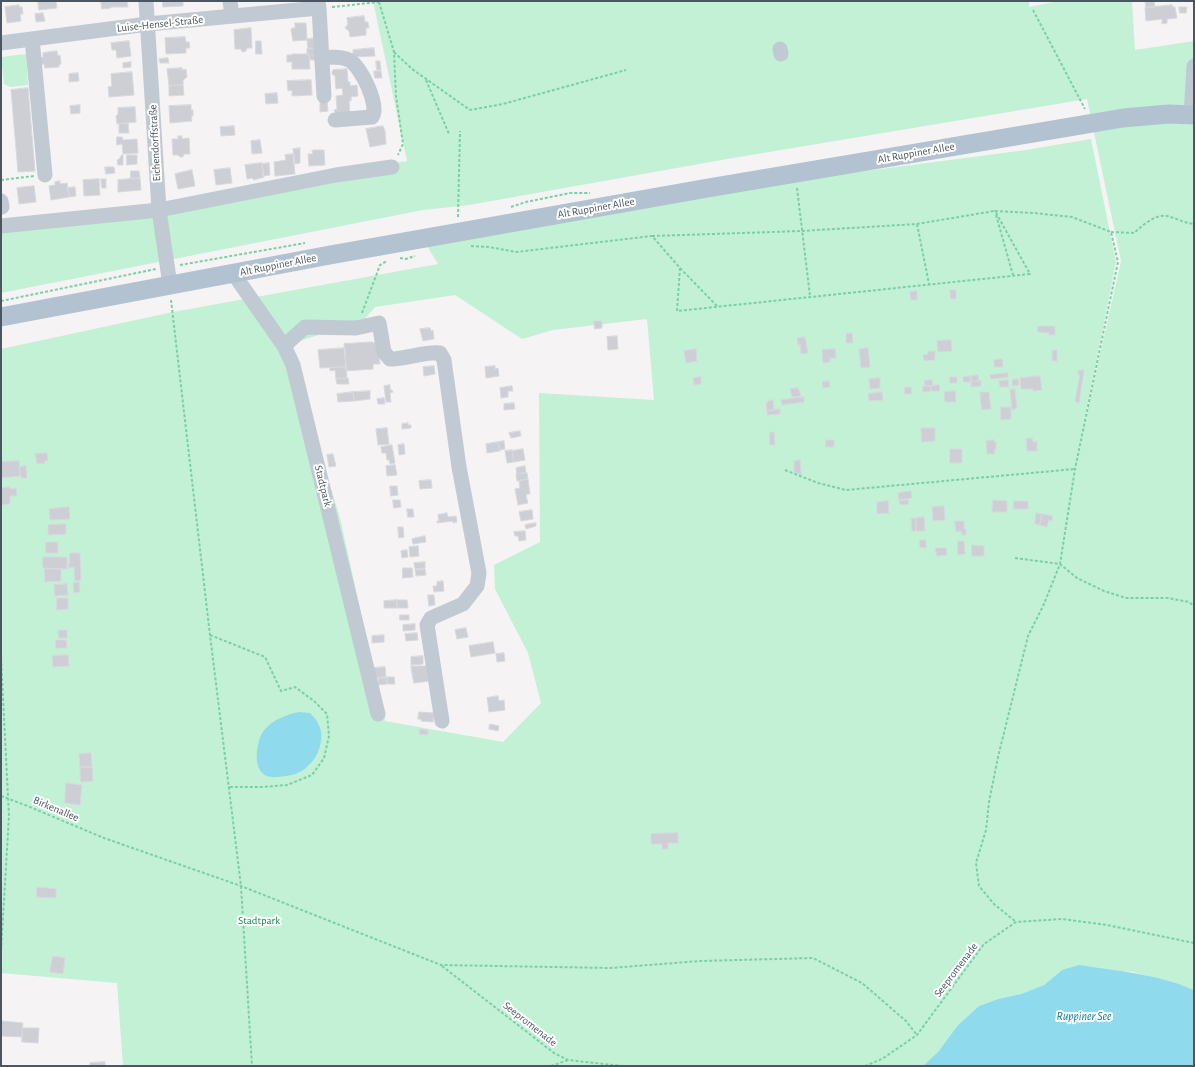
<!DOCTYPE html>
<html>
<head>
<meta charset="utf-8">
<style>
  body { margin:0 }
  #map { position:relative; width:1195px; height:1067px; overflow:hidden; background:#f5f3f3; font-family:"Alegreya Sans",sans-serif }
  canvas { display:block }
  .frame { position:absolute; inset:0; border:2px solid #4a5661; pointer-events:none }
</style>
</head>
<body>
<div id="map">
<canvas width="1195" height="1067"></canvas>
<div class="frame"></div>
</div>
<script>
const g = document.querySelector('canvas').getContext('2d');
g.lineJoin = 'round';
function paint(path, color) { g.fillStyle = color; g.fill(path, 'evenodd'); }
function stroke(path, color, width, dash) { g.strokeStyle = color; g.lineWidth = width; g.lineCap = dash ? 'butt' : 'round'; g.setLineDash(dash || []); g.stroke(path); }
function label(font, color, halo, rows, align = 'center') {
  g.font = font + ' "Alegreya Sans",sans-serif'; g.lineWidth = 4; g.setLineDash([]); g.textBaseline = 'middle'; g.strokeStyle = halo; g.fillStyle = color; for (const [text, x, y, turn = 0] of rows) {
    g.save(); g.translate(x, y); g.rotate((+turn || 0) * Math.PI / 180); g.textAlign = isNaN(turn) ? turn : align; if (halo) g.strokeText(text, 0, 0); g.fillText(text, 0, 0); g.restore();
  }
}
const green = new Path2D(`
  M373,1H1029V7L1058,1H1132L1135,50L1194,41V990L1133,972L1108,970H1062L1044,985L1021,994L998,999L979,1006L958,1025L938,1052L924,1065L919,1066H123L117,983L1,973V349L173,312L438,264L424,241L790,181L1026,150L1091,139L1116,262L1080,444L1121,261L1087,99L733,158L469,205L423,210L1,293V226L281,184L407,161ZM455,295L522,339L553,330L647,319L654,400L539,393L540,542L494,565L495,589L528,653L541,703L503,742L385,721L340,518L287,345L363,321L375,307ZM319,723C324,745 320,750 307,768Z
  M26,54L28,85L10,87L4,84L1,57Z`);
const water = new Path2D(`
  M299,712L310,713C313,716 316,719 318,723C326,737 319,757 307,767C302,772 292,776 285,776C280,777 272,778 267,776C254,771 256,751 259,741C263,724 283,715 299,712Z
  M1079,965C1118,971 1157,974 1194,990V1066H919L924,1065L938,1052L958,1025L979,1006L998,999L1021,994L1044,985L1062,970Z`);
const building = new Path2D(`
  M38,1H56L57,8L39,10Z
  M101,1H127L128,7H111V8L102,9Z
  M163,1H186H183V6L163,7Z
  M1154,1L1155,7L1146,8L1145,2Z
  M19,5V7H22L23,14H20L21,21L7,23L5,7Z
  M1172,5L1173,7H1175L1177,18L1167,19V23L1162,24V19L1146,21L1145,8Z
  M1179,7H1187L1186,13H1180Z
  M43,13L45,21L36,22L35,14Z
  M364,16L365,22H368L369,28H366V35L350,37L349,31L345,28L348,24L347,18Z
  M295,23H306L307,40L293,41L291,30L292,28H295Z
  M251,28L252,48H247L246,51L242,52L241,49H235L234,30Z
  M185,37L186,42H189L190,48H186V53L166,54L165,38Z
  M317,38V48L308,49L307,39Z
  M129,41L131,56L117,58L116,50H112L111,43Z
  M256,41H261L262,54H256Z
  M317,48L318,60H310L309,54H307V49Z
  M374,48L375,56L353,57V50Z
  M57,51L58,56L60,55L61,64L59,65V67L45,68L44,64H41L40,58L43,57V53Z
  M292,54H309L310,69H292V62H287V55H292Z
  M168,58L169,63H160L159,59Z
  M376,61H380L381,70H377Z
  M131,62V67L123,68V63Z
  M182,68V70L186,69L187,77L183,80V85L169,86L167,69Z
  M347,69L348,82H350V86L357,85L358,96L351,97V101H349L350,113L336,114L334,110L337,109L336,96L343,95L342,88L336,89L335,76L332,74V72L333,70Z
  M374,71H381L382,78H375Z
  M132,72L134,95L109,97L108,87L112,86L111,74Z
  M78,73L79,81L69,82V74Z
  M311,80L312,95L292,96V90L288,91L287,81Z
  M183,85L184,95L169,96V86Z
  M28,88L35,171L18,172L11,90Z
  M277,93L278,103L266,104L265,94Z
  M327,101L328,111L320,112V102Z
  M80,105V113L71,114L70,106Z
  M191,105V110H193V116H191L192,121L170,123L169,106Z
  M135,107L136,122L117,124L116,116L118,114V108Z
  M128,123L129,133H119V124Z
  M234,126L235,135L221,136L220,127Z
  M383,126L385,131L386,144L370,147L366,129Z
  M178,136H182V139L189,138L190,154H184L183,157H180L178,155H173L172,139H178Z
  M117,137H122L123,140L137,139L138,153L123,154L122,144L117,145Z
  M260,140L262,153L252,154L251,141Z
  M300,148V163L295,164L293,149Z
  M314,150H324L325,165L309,166L308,154H313L312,151Z
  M293,154L295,174L275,176L274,162L286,160L285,155Z
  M122,155H123V165H118L117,160L119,159Z
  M127,155H137V164L127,165Z
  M262,163L264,177L254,180L252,178L247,179L245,165Z
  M269,163L270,175L263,176L262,164Z
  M105,167H114L115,173L106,174Z
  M230,168L232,183L216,185L214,170Z
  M192,170L195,186L178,189L175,174Z
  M131,171H139L140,178L131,179Z
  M140,178L141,190L118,192V180Z
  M99,179L100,195L84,196L83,180Z
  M101,179H106V188H102Z
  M60,181V184L67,183L69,197L51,200L49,186L55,185V182Z
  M34,186L36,202L19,204L17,188Z
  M75,187L76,196L69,197L68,188Z
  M950,290H956V299H951Z
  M917,291V300H911L910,292Z
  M594,321H602V328L595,329Z
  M1038,326H1055V335H1049V333L1038,332Z
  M430,328L431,331L433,330L434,339L423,341L420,329Z
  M852,333L853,343H846V334Z
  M617,336L618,349L608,350L607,337Z
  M805,337L808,353L801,354L800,344L798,345L797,338Z
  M951,340L952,351L938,352L937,341Z
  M371,342L377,343L380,364H373V369L346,371L344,344Z
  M345,348L346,367L320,368L318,350Z
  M868,348L870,367L861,368L859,349Z
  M696,349L697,361L686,363L684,351Z
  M835,349L836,358H830V362L823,363L822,350Z
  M1057,350V361H1052V351Z
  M935,351V360L924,361L923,355L928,354V352Z
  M1002,359L1003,367H994V360Z
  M434,366L435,374L424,376L423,367Z
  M495,366V369L498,368L499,376L486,378L485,367Z
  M346,367L347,378L336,379L335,370L330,371V368Z
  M1084,370L1079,403L1075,401L1080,375H1078V371Z
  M1008,373V377L991,379L990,375Z
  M978,375L979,381L971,382V376Z
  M970,376L971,382H963V377Z
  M1040,376L1042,390L1033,391V389H1021L1020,378Z
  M701,377V384L694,385L693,378Z
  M950,377H957V383H950Z
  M348,378L349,384H337L336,379Z
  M880,378V388L870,389L869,379Z
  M1018,379L1019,385L1012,386V380Z
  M932,380L933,386H925L924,381Z
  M1008,380L1009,387H1000L999,381Z
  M829,381L830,387L823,388L822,382Z
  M981,381V386L971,387V382Z
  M390,385V390H392L393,392L390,393L391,402H386L384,386Z
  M939,385L940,391H931L930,386Z
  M512,386L513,391H508V397L501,398L500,388Z
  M923,386H930L931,391L923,392Z
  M911,387L912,394H905L904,388Z
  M798,388L801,396L792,397L790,389Z
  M1015,389L1017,408L1012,410L1010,390Z
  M370,391V399L354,401L353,392Z
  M955,391L956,402H945L944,392Z
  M353,392L354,401L338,402L337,394Z
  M882,392L883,400L869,401L868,394Z
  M980,392H989L991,409L982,410Z
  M804,397V402L782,405L781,400Z
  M384,398L385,404H378L377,399Z
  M773,400L774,410L767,411L766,403L768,402V401Z
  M514,403L515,409L504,410V404Z
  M1001,407H1011V419L1001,420Z
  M780,409V414L767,415V411Z
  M408,423V425H411V428L402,429V424Z
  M387,428L389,444L378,445L376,429Z
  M921,428H935V441L922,442Z
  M520,431L521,436L511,438L509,433Z
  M770,432H774L775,445H770Z
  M1032,438L1033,442L1037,441V451H1027L1026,439Z
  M826,440H834V447H826Z
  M994,440V442H996V450H994L995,454H987L986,441Z
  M504,441L505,449L500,450L498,442Z
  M498,442L500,451L487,453L486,444Z
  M404,444L405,454L399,455L398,445Z
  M392,445L395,463L390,464L389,460H387L386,453H382L381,447Z
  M523,449L525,460L514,462L512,451Z
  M950,449H962V463H950Z
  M512,450L514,462L507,463L505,451Z
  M47,453L48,460L45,461V463L37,464L35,454Z
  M333,454L336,466L329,467L327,455Z
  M800,460L801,472L802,475L794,472V461Z
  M19,461L20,476L1,478V462Z
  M395,465L397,475L387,476L386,466Z
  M26,466L27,478H21L19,467Z
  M525,466L526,473L517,474L516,468Z
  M527,473L528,479L517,481L516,474Z
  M528,479L530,494H527L526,496L528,503L518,505L515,489L520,488L519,481Z
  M431,480L432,488L420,489L419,481Z
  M390,486H397L398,495L391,496Z
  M10,487V489L16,488L17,496H10V504L1,505V488Z
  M911,491L912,498L899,500L898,493Z
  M393,500H400L401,507L394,508Z
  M908,500L909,504L900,505L899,501Z
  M993,500L1007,501V512H992Z
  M888,501L889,513L877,514V502Z
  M1014,501H1028V509H1014Z
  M944,506L945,520L933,521L932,507Z
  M69,507L70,519L50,520L49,509Z
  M407,509H413L414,517H408Z
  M532,510L533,519L521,521L519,512Z
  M447,513L448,517L456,516L457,522L453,523V521L437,523V521H439L438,515Z
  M1036,513L1042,514L1040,525L1035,524Z
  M1042,514L1053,516L1052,521L1049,520L1047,527L1040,525Z
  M924,517L925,531H916V518Z
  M916,518V531H912L911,519Z
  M955,521H964V529H966V535H962L961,531L956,532Z
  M536,523V526L526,529L525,525Z
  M66,524V534L48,535V525Z
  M398,527H403L404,537L399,538Z
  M525,531L526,540L519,541L518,536H515L514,532Z
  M425,536L426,542L413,544L412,539Z
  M920,540H926V548L920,547Z
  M958,541H964L965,554L958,555Z
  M46,542H58V553H46Z
  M972,545L984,546V556H972Z
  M418,546L419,556L410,557L409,547Z
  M935,548H946L947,555L937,556Z
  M407,550L408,557L402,558L401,551Z
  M70,553H80L81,580L75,581L74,567L69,568Z
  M43,557H67V569L43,568Z
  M425,562V568L415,569L414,563Z
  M403,568H412L413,577L403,578Z
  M45,569H61V581L45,582Z
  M425,569L426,575L416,576L415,570Z
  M443,581L444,591L434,592L433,586H437V582Z
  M79,582L80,592L74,593L73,583Z
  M67,584L68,595L55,596L54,585Z
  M428,595H434L435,605L429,606Z
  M57,598H68V609L57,610Z
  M397,600H407L408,608H397Z
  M397,600V608H384V601Z
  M400,615H409V620H400Z
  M415,624V630L403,631V625Z
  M466,628L468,637L457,639L455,630Z
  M58,630H67V638H59Z
  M417,633L418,640L406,641L405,634Z
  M384,635V642L372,643V636Z
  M56,640H66L67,648H56Z
  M493,642L495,653L471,657L469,646Z
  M504,653L505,661L497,662L496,654Z
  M68,655L69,666L53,667L52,656Z
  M423,656V664L411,665V657Z
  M411,666H428L430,681L414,683Z
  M385,667L386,678H376L373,668Z
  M387,677V684L378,685V678Z
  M388,677H394L395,684H388Z
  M498,696L499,701L504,700L505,710L489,712L487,698Z
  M419,712L434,713L433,722L421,721V719H418Z
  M490,724L499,726L498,731L489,729Z
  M420,729L428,730V735L419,734Z
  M91,753L92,767H80L79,754Z
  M80,767H92L93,781L81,782Z
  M66,783L82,785L80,805L65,803Z
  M678,833V843H668V849H662V844H651V834Z
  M37,887L56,889V898L37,897Z
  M53,956L65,958L63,974L50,972Z
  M2,1021L23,1023L22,1037L1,1036Z
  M23,1028H39L38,1043L22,1042Z
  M105,1062V1066H90V1063Z`);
const path = new Path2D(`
  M379,2L394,52L396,96L403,144L398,155
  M332,7L379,2V1
  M1033,10L1085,109
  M394,52L412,69L470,110L503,104L626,70
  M426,80L449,134
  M1,180L34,176
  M797,188L810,296
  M511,207L526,202L570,193H590
  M996,215L1013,275
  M458,217L460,131
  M917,224L929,284
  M1111,232L1134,233C1143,225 1155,214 1167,216C1176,218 1184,223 1194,224
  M652,236L801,231L917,224L994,211
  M471,246L489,247L516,252L652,236L680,268L677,311L1030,274L995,211L1034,213L1072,217L1111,232L1118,262L1075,469L1060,564L1044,604L1028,636L998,757L989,802L986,830L976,863L979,886L994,904L1016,922
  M400,258L406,259L415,256
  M180,265L305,243
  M680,268L717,306
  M171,300L210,635L241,886L252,1066
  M1,301L156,269
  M362,313L380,265L387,261
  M785,470L818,483L846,490L1075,469
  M1015,558L1060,564L1077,578L1104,591L1126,598H1168L1189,602L1194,606
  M210,635L265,657L281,691L295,687L314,701L327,714L329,736L324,758L312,775L287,785L263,787H229
  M1,658L9,816L1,951
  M1,796L25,805L104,838L241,886L441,965L610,968L700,961L813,958L862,983L906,1021L917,1035
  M442,966L554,1053L568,1060L622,1066
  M551,1066L568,1060
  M865,1066L882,1059L917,1035L984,944L1016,922L1062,919L1107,925L1194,943`);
const minor = new Path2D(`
  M146,1L159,210L170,285
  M230,1L232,16
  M319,8L324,96
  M32,39L45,175
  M1,43L148,24L319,8L318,1
  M780,49L781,54
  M322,57C330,57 342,56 349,60C361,66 380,106 372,117L335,120
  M1191,115L1194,66
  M1,201L2,207
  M1,226L159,210L336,175L392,167
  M233,273L284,346L293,365L378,714
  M284,346L305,327L356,328L379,323L384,352L390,359C406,359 426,351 440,353L444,360L459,467L479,573L477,586L463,604L431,618L427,625L442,721`);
const major = new Path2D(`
  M1,317L330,255L708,188L1123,118L1169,114L1194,115`);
const streetNames = [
  ["Luise-Hensel-Straße",160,24,-6],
  ["Eichendorffstraße",155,143,-93],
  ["Alt Ruppiner Allee",916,153,-10],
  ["Alt Ruppiner Allee",596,208,-10],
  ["Alt Ruppiner Allee",278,265,-11],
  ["Stadtpark",323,486,76],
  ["Birkenallee",56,809,23],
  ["Seepromenade",956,970,-53],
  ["Seepromenade",530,1024,38]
];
const parkNames = [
  ["Stadtpark",259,921]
];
const waterNames = [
  ["Ruppiner See",1084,1016]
];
paint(green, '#c3f1d5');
paint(water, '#90daee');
paint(building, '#cdcfd5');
stroke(building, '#d7d9de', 1);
stroke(path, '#7ad0a6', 2, [3, 2]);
stroke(minor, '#c1cad2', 15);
stroke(major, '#b3c2d1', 19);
label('11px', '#4a5661', '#fff', streetNames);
label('11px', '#17864f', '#fff', parkNames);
label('italic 12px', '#0c7c9b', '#fff', waterNames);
</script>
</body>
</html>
